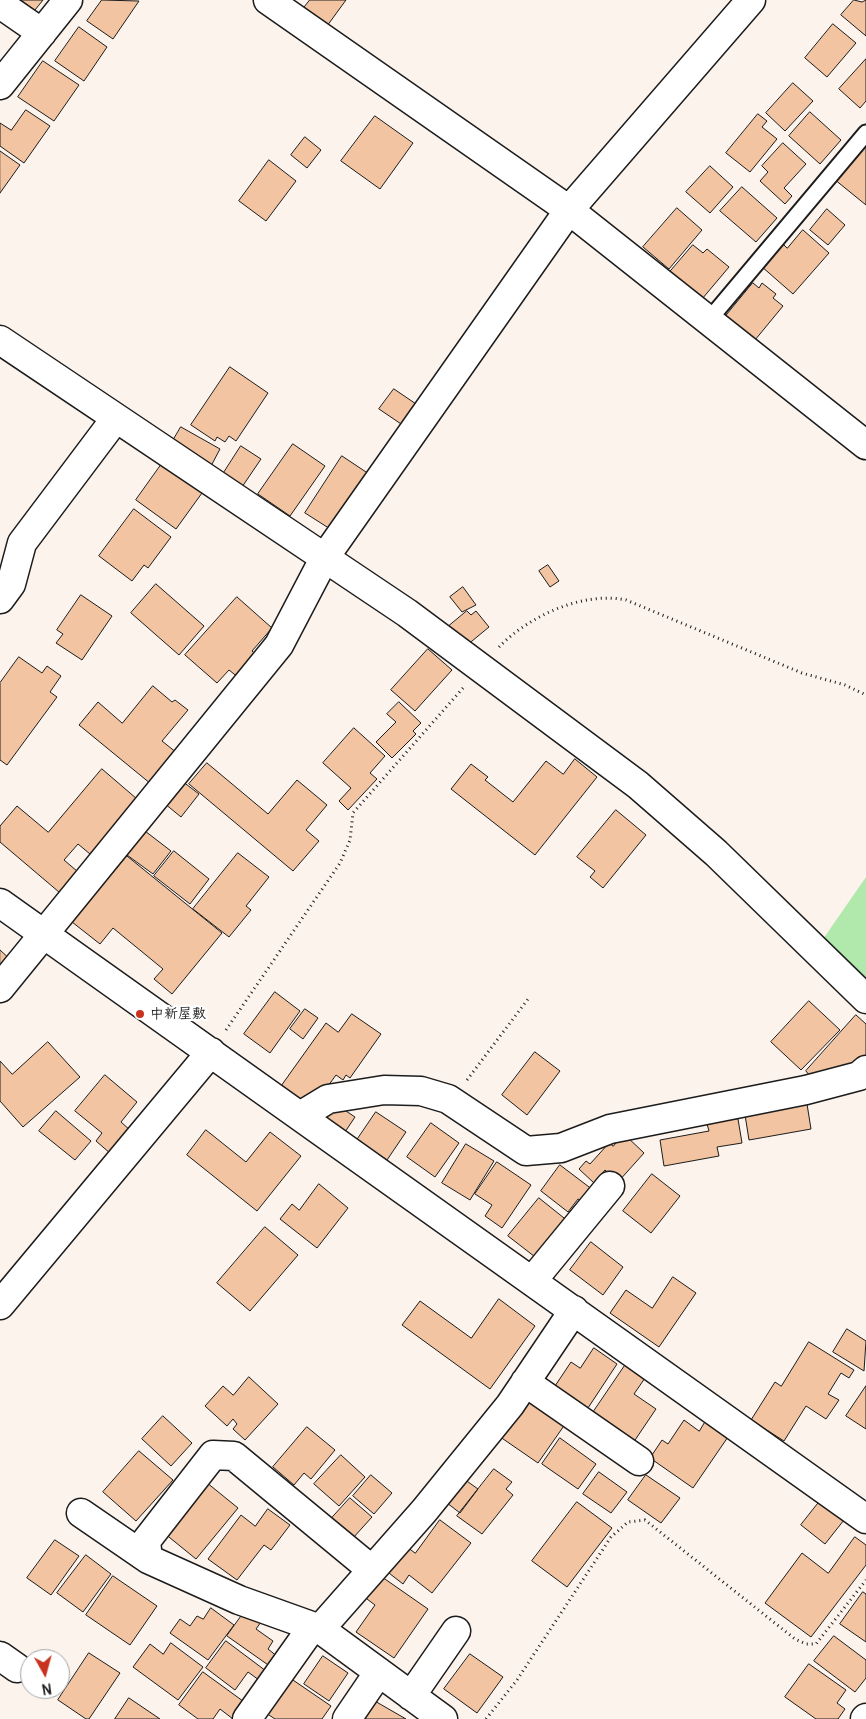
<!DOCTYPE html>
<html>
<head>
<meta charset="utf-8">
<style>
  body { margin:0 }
  #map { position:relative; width:866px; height:1719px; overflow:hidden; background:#fcf3ec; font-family:Pangolin,sans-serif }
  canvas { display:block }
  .north { position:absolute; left:20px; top:1649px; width:50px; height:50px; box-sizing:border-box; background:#fff; border:1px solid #a4a4a4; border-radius:50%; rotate:173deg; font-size:14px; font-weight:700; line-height:20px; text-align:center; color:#1c1c1c }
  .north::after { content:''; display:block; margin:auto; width:18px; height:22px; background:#c8321e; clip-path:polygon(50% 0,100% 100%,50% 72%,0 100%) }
</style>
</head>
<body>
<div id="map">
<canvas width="866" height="1719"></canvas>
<div class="north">N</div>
</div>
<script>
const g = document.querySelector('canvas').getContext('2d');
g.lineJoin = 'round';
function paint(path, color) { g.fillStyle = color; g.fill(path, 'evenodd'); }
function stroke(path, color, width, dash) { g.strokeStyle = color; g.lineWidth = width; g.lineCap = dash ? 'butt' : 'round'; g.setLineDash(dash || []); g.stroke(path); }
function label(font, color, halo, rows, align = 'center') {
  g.font = font + ' Pangolin,"Klee One",sans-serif'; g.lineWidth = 4.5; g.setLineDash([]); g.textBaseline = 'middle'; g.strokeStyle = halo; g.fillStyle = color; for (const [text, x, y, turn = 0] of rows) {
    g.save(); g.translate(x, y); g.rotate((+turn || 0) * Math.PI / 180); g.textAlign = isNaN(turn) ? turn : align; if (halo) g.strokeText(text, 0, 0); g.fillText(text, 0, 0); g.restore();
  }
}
const green = new Path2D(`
  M866,877V982L821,942Z`);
const building = new Path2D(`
  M21,0H43L35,10Z
  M102,0L139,1L113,39L87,21Z
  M310,0H346L327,26L303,9Z
  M854,0L862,2L866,0V36L841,15Z
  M833,24L856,43L827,77L805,58Z
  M79,27L107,47L84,81L55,61Z
  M866,59V101L860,108L839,89Z
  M43,61L79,85L54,121L18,97Z
  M793,83L813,101L785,131L766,113Z
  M26,110L50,126L24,163L0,146V123L11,130Z
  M810,112L841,140L820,164L789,136Z
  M758,114L767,121L762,127L777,139L750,172L726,153Z
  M375,116L413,143L380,189L341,161Z
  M305,137L321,150L307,168L291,155Z
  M866,142V205L834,179Z
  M783,143L806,164L784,188L792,196L785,204L760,181L768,172L762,166Z
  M0,151L20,165L0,193Z
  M269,160L296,181L266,221L239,201Z
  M710,166L733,187L710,213L686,192Z
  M742,187L777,218L756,242L720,211Z
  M677,208L702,230L669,269L643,247Z
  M827,209L845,225L828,245L810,230Z
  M803,230L829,253L793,294L761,266L782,243L787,248Z
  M693,245L703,253L707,249L729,267L702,299L669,273Z
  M753,283L759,288L762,283L776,294L773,298L783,306L755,340L725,317Z
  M230,367L268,393L236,441L229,436L225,442L217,437L215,441L191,425Z
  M394,389L419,406L404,426L379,409Z
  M181,427L220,449L211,466L171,444Z
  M293,444L325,466L290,516L258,494Z
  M241,446L261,459L242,487L223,474Z
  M342,456L372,476L335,532L305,513Z
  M161,465L202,493L176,529L136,500Z
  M134,509L171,537L148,568L144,565L132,581L99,556Z
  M548,565L559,581L550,587L539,571Z
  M156,584L204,626L179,655L131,613Z
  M463,587L476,605L462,612L450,597Z
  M81,595L112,616L82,660L56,643L63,634L57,630Z
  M237,597L272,628L252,651L258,656L239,678L229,670L217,683L185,655Z
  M467,611L471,615L476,611L489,627L466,646L449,626Z
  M428,649L452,670L415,711L391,690Z
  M19,657L42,673L47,666L61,676L50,692L57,697L7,765L0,760V683Z
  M153,686L172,702L175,700L188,710L162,741L177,753L151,784L79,725L98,702L122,723Z
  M399,702L421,723L413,731L416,734L392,758L376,742L396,722L387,714Z
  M354,728L385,756L370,773L377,779L348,810L339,801L351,788L323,763Z
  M575,759L597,777L535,855L451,789L471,764L488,777L485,780L513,802L546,761L563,774Z
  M207,763L268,814L297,780L327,805L306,830L319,841L293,871L189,784Z
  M102,769L137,799L90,854L78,844L64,860L84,877L66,898L0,842V826L17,806L48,832Z
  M182,781L199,794L181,817L164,803Z
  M616,810L646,835L603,888L590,877L595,871L577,857Z
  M145,831L171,851L153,874L127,855Z
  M174,851L209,879L190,904L154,876Z
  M238,853L269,877L246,906L251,910L229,937L193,909Z
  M127,856L222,933L172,994L154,979L163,969L113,928L100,944L72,922Z
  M0,950L13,962L0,977Z
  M275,992L300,1011L270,1053L244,1034Z
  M809,1001L840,1030L801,1070L771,1042Z
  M305,1009L318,1018L303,1039L290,1029Z
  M352,1014L381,1034L350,1078L346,1075L343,1080L336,1075L312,1108L281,1086L326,1023L338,1032Z
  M856,1015L866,1024V1058L815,1083L806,1071Z
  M48,1042L80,1077L23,1127L0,1101V1061L12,1074Z
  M535,1052L560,1071L527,1115L502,1095Z
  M105,1075L137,1102L121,1122L131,1131L111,1154L96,1141L102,1133L75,1111Z
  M334,1103L355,1117L345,1132L324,1118Z
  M807,1104L811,1129L749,1140L745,1115Z
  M56,1111L91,1141L75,1160L39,1131Z
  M376,1112L406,1132L387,1160L357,1140Z
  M738,1119L742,1143L717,1147L719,1156L664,1166L660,1140L709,1131L707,1124Z
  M431,1123L459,1143L435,1177L407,1157Z
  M206,1130L246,1162L270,1132L301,1156L257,1211L187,1155Z
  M624,1134L644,1153L618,1182L605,1170L594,1183L579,1169L586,1161L590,1164L609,1143L613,1146Z
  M466,1144L494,1161L470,1200L442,1183Z
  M497,1162L531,1185L502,1228L485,1216L492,1205L475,1194Z
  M560,1165L593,1190L584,1202L578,1199L568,1212L541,1191Z
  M652,1174L680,1196L651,1233L623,1211Z
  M319,1184L348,1208L317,1248L280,1219L292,1204L299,1210Z
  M539,1198L569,1222L539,1260L508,1236Z
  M265,1227L298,1255L250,1311L217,1283Z
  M591,1242L623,1267L603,1295L570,1270Z
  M673,1277L696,1293L659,1347L610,1313L626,1290L652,1308Z
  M499,1299L535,1326L490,1389L402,1325L420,1301L471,1338Z
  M847,1329L866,1341L864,1371L833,1352Z
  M809,1342L854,1370L849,1378L841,1373L828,1394L839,1400L826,1419L806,1406L784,1441L751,1420L775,1382L781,1386Z
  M594,1348L617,1364L586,1411L553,1389L571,1362L580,1368Z
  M626,1364L645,1378L634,1394L656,1409L631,1446L590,1417Z
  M249,1377L278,1404L245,1440L233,1429L237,1424L233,1419L227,1426L205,1406L223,1386L233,1395Z
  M866,1386V1429L846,1416Z
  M533,1396L568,1420L538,1463L493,1432L507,1413L516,1419Z
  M163,1416L192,1443L171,1466L142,1439Z
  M707,1419L730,1434L693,1488L650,1458L662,1440L668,1444L684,1420L699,1431Z
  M307,1427L335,1450L311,1479L304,1473L294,1485L273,1467Z
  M560,1438L596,1464L578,1489L542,1464Z
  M139,1451L173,1480L136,1521L103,1492Z
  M341,1455L365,1477L339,1506L314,1484Z
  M494,1469L512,1482L506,1489L513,1495L482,1534L457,1516Z
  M599,1472L627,1492L611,1513L583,1494Z
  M457,1474L478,1489L460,1513L438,1496Z
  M371,1475L392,1493L374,1514L353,1496Z
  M646,1475L680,1498L661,1523L628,1500Z
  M206,1482L238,1508L196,1559L164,1533Z
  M350,1498L372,1517L353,1538L331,1519Z
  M820,1501L844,1520L825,1544L801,1525Z
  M577,1502L612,1528L567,1587L532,1561Z
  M268,1509L290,1525L271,1550L264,1545L237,1580L208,1559L241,1515L255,1526Z
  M440,1520L471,1543L432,1593L409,1575L403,1584L380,1566L399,1541L415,1553Z
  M855,1537L866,1545V1565L811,1637L765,1603L802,1553L828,1573Z
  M55,1540L79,1556L51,1595L27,1578Z
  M86,1555L111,1574L83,1612L57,1593Z
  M113,1576L157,1606L130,1645L86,1615Z
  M382,1577L428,1609L394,1658L356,1632L375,1605L367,1599Z
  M863,1592L866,1594V1642L840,1624Z
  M211,1608L234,1625L208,1660L170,1633L180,1619L190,1626L197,1616L203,1619Z
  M245,1611L261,1622L256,1629L273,1641L268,1649L278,1657L271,1667L227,1636Z
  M834,1636L866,1660V1678L855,1692L814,1661Z
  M226,1641L270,1674L263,1683L248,1672L235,1690L206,1668Z
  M171,1643L203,1667L178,1700L133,1667L150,1644L163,1654Z
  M89,1653L120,1673L89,1719H86L58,1700Z
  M470,1654L503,1677L477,1713L444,1689Z
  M323,1656L348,1673L329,1701L304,1684Z
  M809,1664L846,1690L837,1703L845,1709L838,1719H816L785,1697Z
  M203,1672L247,1704L236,1719H233L220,1709L213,1719H198L179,1705Z
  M290,1678L331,1706L322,1719H275L266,1713Z
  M129,1698L160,1719H115Z
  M373,1700L406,1719H362Z`);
const path = new Path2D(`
  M499,647C529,616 583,591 626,600L802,673L845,685L866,695
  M226,1030L340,863L350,840L353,813L463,688
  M467,1080L528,999
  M486,1719L517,1680L611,1537L628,1522L645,1520L795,1639L806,1644H816L866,1580`);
const service = new Path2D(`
  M708,321L866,133`);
const minor = new Path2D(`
  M268,0L569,210L866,445
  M0,4L42,33
  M0,85L68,0
  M0,340L407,613L638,785L716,853L866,999
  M0,599L11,584L22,543L116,418
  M0,903L866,1519
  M0,988L279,645L325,557L569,210L751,0
  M300,1116L328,1099L384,1090L421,1091L448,1099L526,1151L561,1148L610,1129L806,1090L859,1076L866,1070
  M532,1281L610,1186
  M0,1305L211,1052
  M525,1382L639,1461
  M81,1513L148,1559
  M372,1570L234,1456L213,1455L146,1541L148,1559L239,1600L320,1629L424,1511L510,1405L574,1310
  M320,1629L443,1719
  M0,1656L17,1668
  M411,1696L456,1631
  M247,1719L313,1626
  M347,1719L379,1672
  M865,1719L866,1718`);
const markers = [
  [140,1014,5,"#c8321e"]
];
const poiNames = [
  ["中新屋敷",150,1014]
];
paint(green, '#b1e9ac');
paint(building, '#f2c4a1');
stroke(building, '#1c1c1c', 1);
stroke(service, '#1c1c1c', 19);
stroke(minor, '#1c1c1c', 31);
stroke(path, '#1c1c1c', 3, [1, 4]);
stroke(service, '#fff', 15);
stroke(minor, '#fff', 28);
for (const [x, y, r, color] of markers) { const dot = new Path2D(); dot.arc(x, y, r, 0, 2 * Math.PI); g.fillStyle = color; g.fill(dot); stroke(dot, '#fff', 2); }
label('bold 14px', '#1c1c1c', '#fff', poiNames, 'left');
</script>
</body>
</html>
